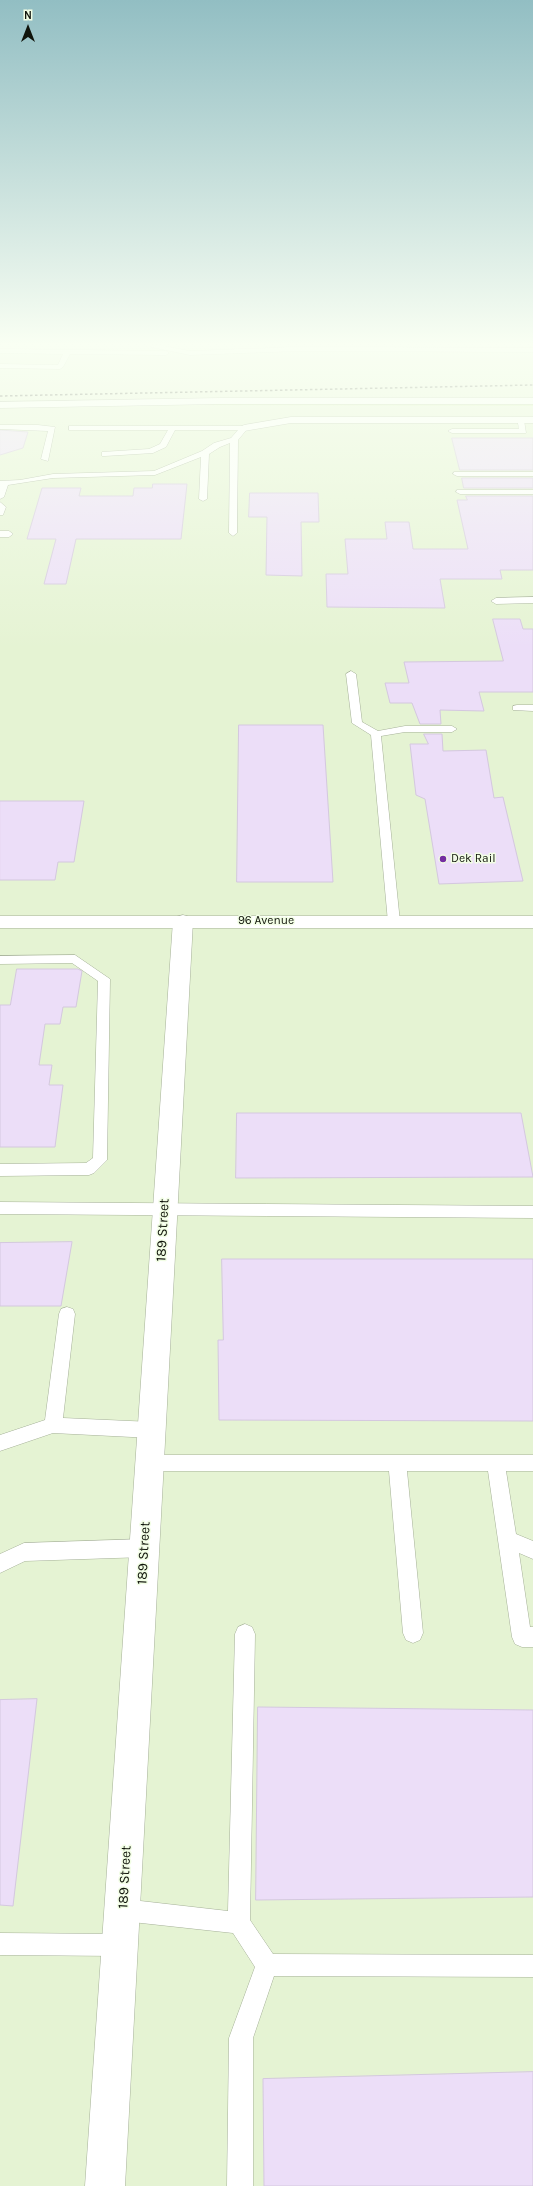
<!DOCTYPE html>
<html>
<head>
<meta charset="utf-8">
<style>
  body { margin:0 }
  #map { position:relative; width:533px; height:2186px; overflow:hidden; background:#f2fee5; font-family:Karla,sans-serif }
  canvas { display:block }
  .north { position:absolute; left:8px; top:8px; width:40px; height:40px; -webkit-text-stroke:3px #f2fee5; paint-order:stroke; rotate:0deg; font-size:11px; font-weight:700; line-height:16px; text-align:center; color:#10140b }
  .north::after { content:''; display:block; margin:auto; width:14px; height:18px; background:#10140b; clip-path:polygon(50% 0,100% 100%,50% 72%,0 100%) }
</style>
</head>
<body>
<div id="map">
<canvas width="533" height="2186"></canvas>
<div class="north">N</div>
</div>
<script>
const g = document.querySelector('canvas').getContext('2d');
g.lineJoin = 'round';
function paint(path, color) { g.fillStyle = color; g.fill(path, 'evenodd'); }
function stroke(path, color, width, dash) { g.strokeStyle = color; g.lineWidth = width; g.lineCap = dash ? 'butt' : 'round'; g.setLineDash(dash || []); g.stroke(path); }
function label(font, color, halo, rows, align = 'center') {
  g.font = font + ' Karla,sans-serif'; g.lineWidth = 3; g.setLineDash([]); g.textBaseline = 'middle'; g.strokeStyle = halo; g.fillStyle = color; for (const [text, x, y, turn = 0] of rows) {
    g.save(); g.translate(x, y); g.rotate((+turn || 0) * Math.PI / 180); g.textAlign = isNaN(turn) ? turn : align; if (halo) g.strokeText(text, 0, 0); g.fillText(text, 0, 0); g.restore();
  }
}
const built = new Path2D(`
  M0,343H533V2186H0Z`);
const green = new Path2D(`
  M227,403H533V406L156,405Z`);
const building = new Path2D(`
  M0,430L28,432L23,448L0,455Z
  M452,438H533V470H460Z
  M462,478H533V488H464Z
  M153,484H187L181,539H76L66,584H44L56,539H27L42,488H81L79,496H133L134,488H152Z
  M250,493H318L319,522H301L302,576L266,575L267,517H249Z
  M466,496H533V570H500L502,579H440L445,608L327,607L326,574H348L345,539H387L385,522H409L413,549H468L457,500H467Z
  M493,619H520L523,629H533V692H479L484,711L440,710L441,724H420L412,703H390L385,683H409L404,662L503,661Z
  M239,725H323L333,882H237Z
  M424,734H442L443,751L486,750L494,798L503,797L523,881L439,884L425,799L416,795L410,744H428Z
  M0,801H84L74,862H58L55,880H0Z
  M17,969H78L82,971L76,1007H63L60,1024H45L39,1065H52L49,1085H63L55,1147H0V1005H10Z
  M237,1113H521L533,1177L236,1178Z
  M72,1242L61,1306H0V1243Z
  M222,1259H533V1421L219,1420L218,1340H223Z
  M37,1699L13,1906L0,1905V1700Z
  M258,1707L533,1710V1897L256,1900Z
  M533,2072V2186H264L263,2079Z`);
const lane = new Path2D(`
  M153,344L190,351L297,347L533,348V352L297,351L190,355L151,347V345Z
  M0,349L166,351L169,353L166,355L70,354L63,367L60,369L0,368V364L58,365L63,354L0,353Z
  M517,418L524,420L526,433H452L448,431L452,429H519Z
  M0,425H38L55,427L48,461L41,459L48,431L0,429Z
  M69,426H247L248,428L238,440L237,533L233,536L229,533L230,443L220,447L209,454L207,499L203,501L199,499L201,457L155,475L53,478L8,485L4,497L0,499V481L20,480L53,474L154,471L202,451L214,443L231,438L238,430H175L166,447L153,453L105,456H102V452L149,449L160,444L168,430H69Z
  M454,472H533V476H457L453,474Z
  M457,490H533V494H460L456,492Z
  M0,502L6,507L3,515H0Z
  M0,531H9L13,534L9,537H0Z
  M533,597V603L496,604L491,601L496,598Z
  M351,671L356,674L362,722L378,731L405,726H452L457,729L452,732H405L381,736L400,922L394,926L388,922L371,735L352,723L346,674Z
  M517,705H533V711L513,710V706Z
  M75,955L110,979L107,1160L94,1173L89,1175L0,1176V1164L86,1163L93,1158L98,981L72,963L0,964V956Z
  M0,1202L533,1206V1218L0,1214Z
  M67,1307L73,1309L75,1314L63,1418L152,1422L158,1424L161,1430L158,1436L152,1438L53,1433L0,1451V1435L45,1420L59,1314L61,1309Z
  M150,1455H533V1471H506L516,1534L533,1541V1559L519,1553L530,1627H533V1647H522L515,1644L512,1637L488,1471H407L423,1633L420,1640L413,1643L406,1640L403,1633L389,1471H150L144,1469L141,1463L144,1457Z
  M145,1539L152,1542L154,1548L152,1554L145,1557L25,1561L0,1573V1554L24,1543Z
  M245,1624L252,1627L255,1634L250,1920L273,1954L533,1955V1977L274,1976L253,2038V2186H227L229,2038L255,1967L233,1933L123,1921L115,1918L112,1910L115,1902L123,1899L228,1911L235,1634L238,1627Z
  M0,1933L120,1934L128,1937L131,1945L128,1953L120,1956L0,1955Z`);
const street = new Path2D(`
  M291,417H533V423H291L244,431L238,428L244,425Z
  M183,915L190,917L193,921L125,2186H85L173,921L176,917Z`);
const secondary = new Path2D(`
  M0,916H533V928H0Z`);
const primary = new Path2D(`
  M220,398H533V404H220L0,408V402Z`);
const rail = new Path2D(`
  M0,396L533,385`);
const markers = [
  [443,859,4,"#742da0"]
];
const poiNames = [
  ["Dek Rail",451,859]
];
const streetNames = [
  ["96 Avenue",266,921]
];
const nearStreetnames = [
  ["189 Street",163,1230,-87],
  ["189 Street",144,1553,-87],
  ["189 Street",125,1877,-87]
];
paint(built, '#e5f3d3');
paint(green, '#d7f2b4');
paint(building, '#ecdef8');
stroke(building, '#d4c8df', 1);
stroke(lane, '#a6b199', 1);
stroke(street, '#a6b199', 1);
stroke(secondary, '#a6b199', 1);
stroke(primary, '#a6b199', 1);
paint(lane, '#fff');
paint(street, '#fff');
paint(secondary, '#fff');
paint(primary, '#fff');
stroke(rail, '#484e41', 1.5, [2.5, 2.5]);
const sky = g.createLinearGradient(0, 0, 0, 649);
sky.addColorStop(0, '#92bec3');
sky.addColorStop(0.53, '#f9fff3');
sky.addColorStop(1, '#f9fff300');
g.fillStyle = sky;
g.fillRect(0, 0, 533, 649);
for (const [x, y, r, color] of markers) { const dot = new Path2D(); dot.arc(x, y, r, 0, 2 * Math.PI); g.fillStyle = color; g.fill(dot); stroke(dot, '#f2fee5', 1.5); }
label('12px', '#10140b', '#f2fee5', poiNames, 'left');
label('12px', '#10140b', '#f2fee5', streetNames);
label('14px', '#10140b', '#f2fee5', nearStreetnames);
</script>
</body>
</html>
